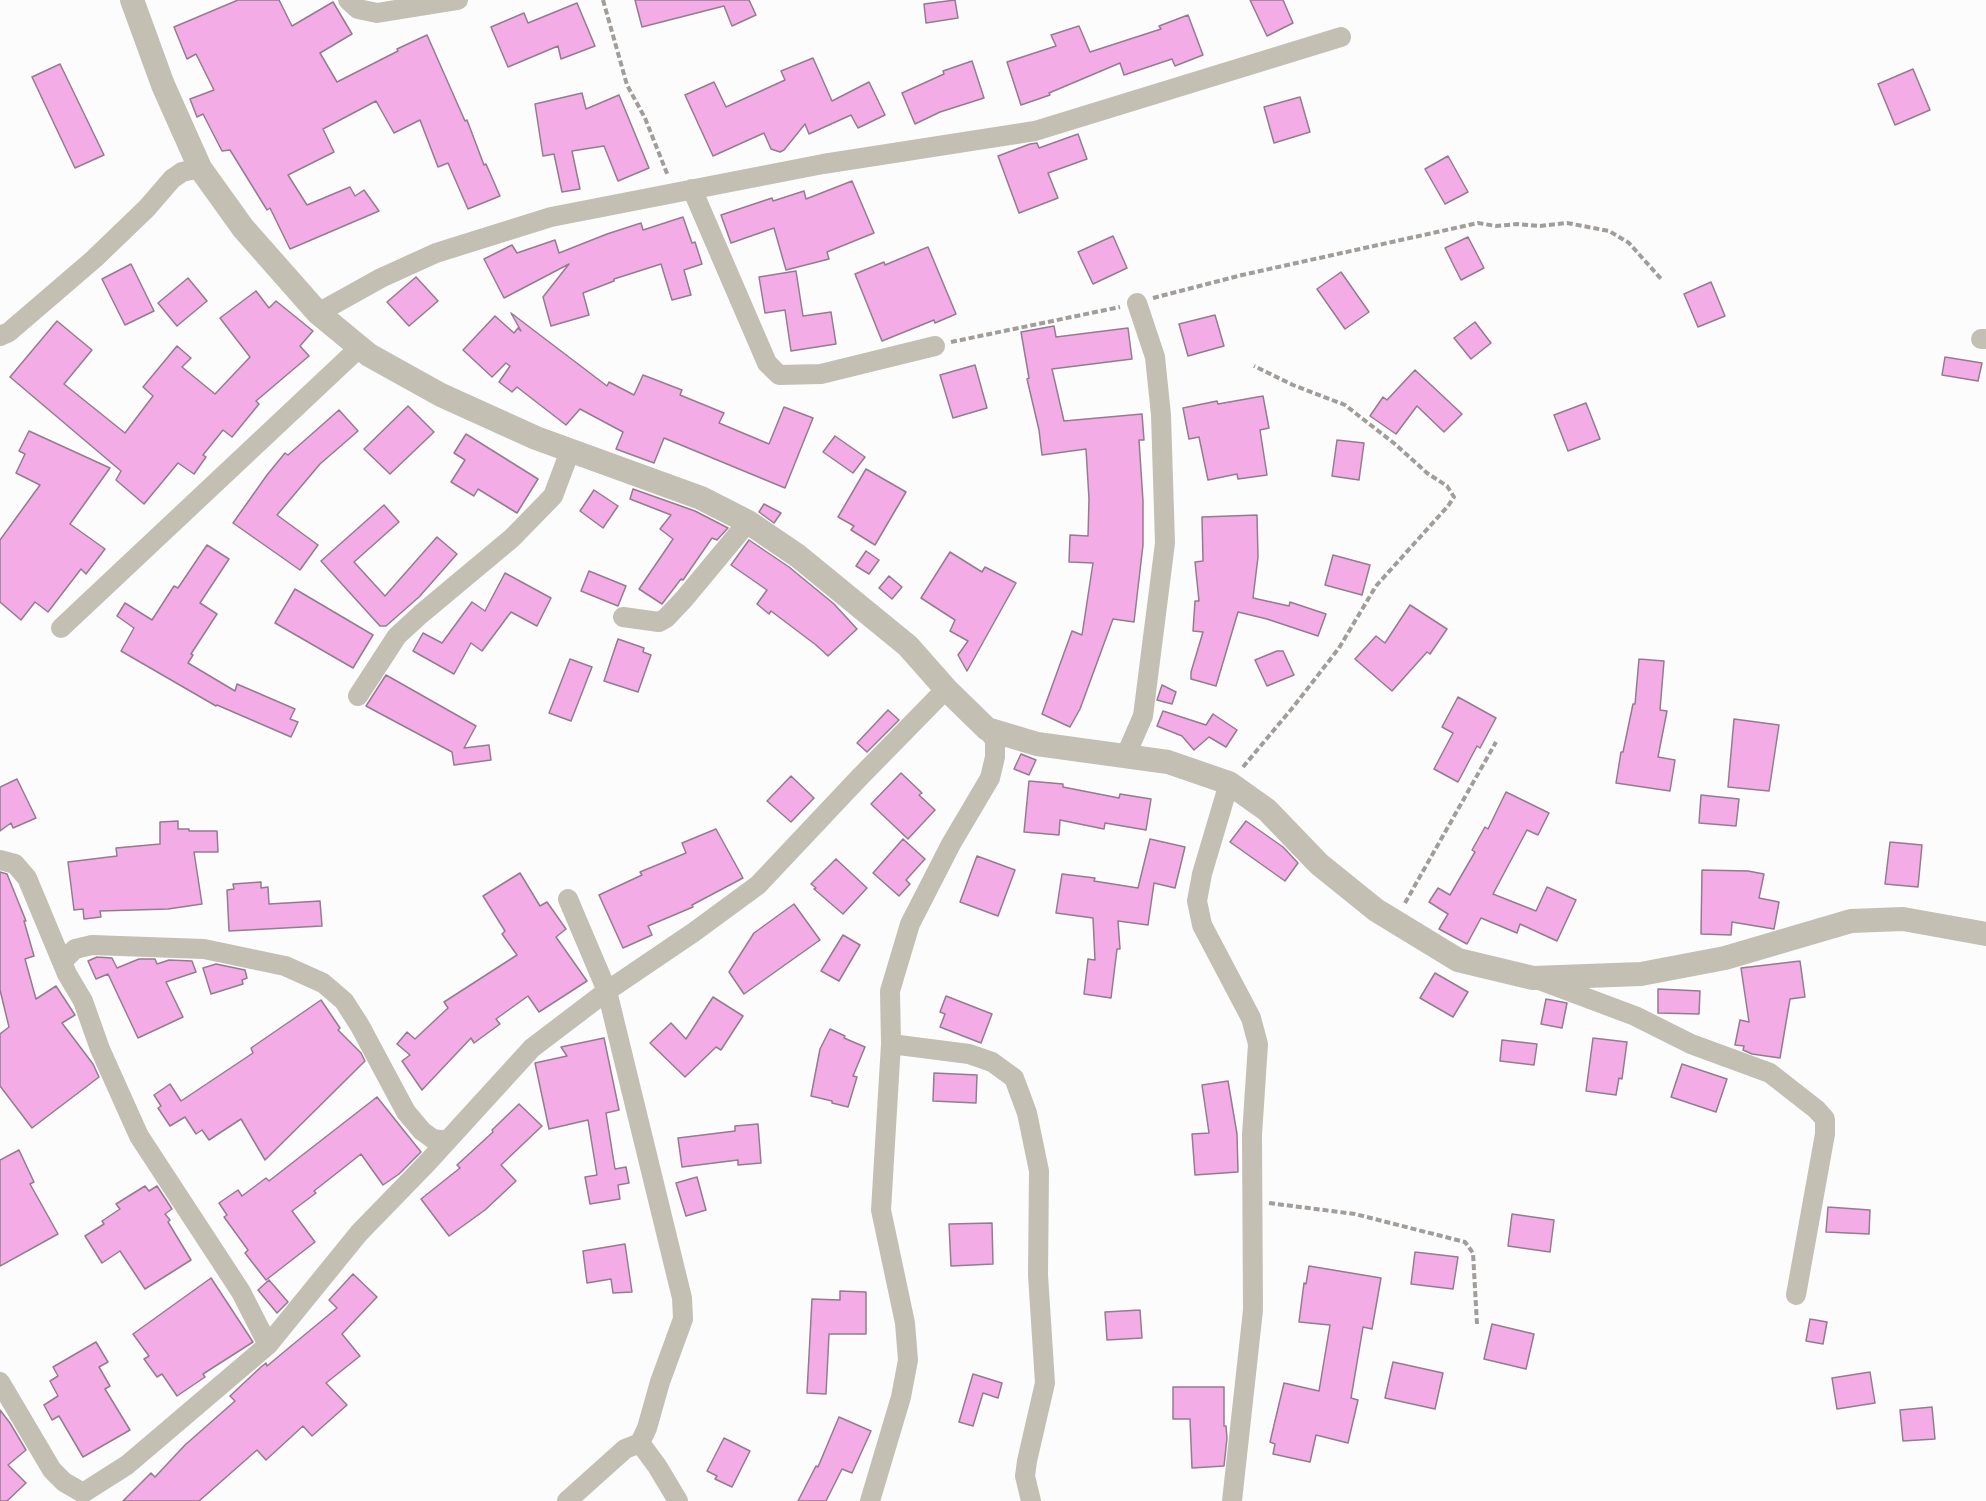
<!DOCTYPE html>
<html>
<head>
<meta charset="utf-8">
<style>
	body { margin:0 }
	canvas { display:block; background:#fcfcfc }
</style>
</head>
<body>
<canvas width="1986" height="1501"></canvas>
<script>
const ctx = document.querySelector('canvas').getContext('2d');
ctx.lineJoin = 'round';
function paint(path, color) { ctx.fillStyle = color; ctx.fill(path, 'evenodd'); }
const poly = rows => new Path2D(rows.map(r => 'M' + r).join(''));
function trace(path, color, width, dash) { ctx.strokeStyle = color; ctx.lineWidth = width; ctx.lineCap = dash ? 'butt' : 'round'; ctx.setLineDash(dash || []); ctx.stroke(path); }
const building = poly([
	[238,0,279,0,292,26,333,2,352,34,320,53,337,82,398,51,397,49,427,35,465,121,467,120,484,165,486,164,500,196,468,209,448,163,438,167,420,120,394,133,376,101,323,129,334,152,288,175,307,205,350,187,355,196,364,190,379,211,290,249,270,208,267,210,230,150,222,151,203,114,197,117,190,99,214,90,196,54,187,59,174,27,238,0],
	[635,0,749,0,756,15,732,26,724,6,642,27,635,0],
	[955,0,958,18,926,23,924,4,955,0],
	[1250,0,1283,0,1293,23,1267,36,1250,0],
	[577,3,595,46,561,59,558,46,508,67,491,27,524,13,528,23,577,3],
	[1188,15,1203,55,1175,66,1172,59,1124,75,1120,63,1049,93,1050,95,1021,105,1007,62,1056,46,1051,35,1079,26,1090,52,1161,29,1159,26,1188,15],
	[813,58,832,101,869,82,885,115,858,128,851,115,809,134,805,124,784,150,780,152,771,149,764,133,713,156,685,95,714,82,726,107,785,80,781,71,813,58],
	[972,61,984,98,940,112,915,124,902,93,944,74,943,71,972,61],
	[60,64,104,155,75,168,32,77,60,64],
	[1913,69,1930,110,1895,125,1878,84,1913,69],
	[582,93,586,109,619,95,649,168,618,181,604,146,572,151,580,189,562,192,554,154,543,156,535,104,582,93],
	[1300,97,1310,132,1274,143,1264,107,1300,97],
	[1078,134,1087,159,1048,173,1058,198,1019,213,998,156,1030,144,1037,143,1039,148,1078,134],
	[1448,156,1468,192,1445,204,1425,169,1448,156],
	[852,181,874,233,827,252,829,259,786,270,774,228,731,243,721,215,772,198,773,201,804,191,806,199,852,181],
	[683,217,692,243,695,242,702,264,684,270,691,295,672,300,661,264,614,279,614,281,583,293,589,315,551,326,543,297,569,264,504,298,484,259,512,245,517,253,555,240,559,253,607,234,641,223,643,230,683,217],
	[1113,236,1127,268,1093,284,1078,252,1113,236],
	[1468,237,1484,268,1461,280,1445,248,1468,237],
	[928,247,956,314,935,323,934,320,882,341,855,274,884,262,885,265,928,247],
	[131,264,154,311,125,325,102,279,131,264],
	[796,271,803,316,831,312,836,344,791,351,785,310,765,313,759,277,796,271],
	[1341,272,1369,312,1345,329,1317,289,1341,272],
	[416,277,438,301,409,326,387,302,416,277],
	[188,278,207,301,177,326,158,303,188,278],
	[1711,282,1725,316,1698,327,1684,294,1711,282],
	[256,291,269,308,276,301,313,331,300,346,309,356,256,401,259,404,232,437,223,430,203,455,206,457,194,474,178,463,144,504,116,480,121,471,10,377,57,321,92,350,64,384,125,433,153,396,143,387,177,346,191,358,182,367,215,394,250,357,220,318,256,291],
	[511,313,607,386,609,382,634,395,643,375,682,390,680,395,724,413,719,423,769,444,784,407,813,418,785,488,664,438,654,463,616,449,623,432,580,409,566,425,517,387,512,392,499,382,510,366,506,363,492,377,463,350,495,316,514,333,518,328,521,331,511,313],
	[1215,315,1224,346,1188,356,1179,324,1215,315],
	[1475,322,1491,343,1471,359,1454,338,1475,322],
	[1054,326,1056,337,1128,328,1132,359,1052,369,1064,421,1142,414,1144,440,1139,440,1143,501,1143,545,1134,622,1113,619,1080,709,1070,727,1042,714,1072,631,1082,635,1093,563,1069,562,1070,535,1088,536,1089,499,1086,449,1042,455,1039,430,1027,379,1029,378,1021,332,1054,326],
	[1945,357,1982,363,1978,381,1942,375,1945,357],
	[975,365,987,408,953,418,940,375,975,365],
	[1415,370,1462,414,1444,432,1417,406,1396,434,1370,416,1383,397,1387,400,1415,370],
	[1263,396,1269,428,1260,430,1267,475,1238,479,1237,474,1208,480,1199,437,1189,439,1183,408,1217,401,1218,404,1263,396],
	[1586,403,1600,439,1568,451,1554,415,1586,403],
	[408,406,434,432,390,474,364,449,408,406],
	[339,410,358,431,320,464,277,515,318,545,300,570,233,523,267,475,285,453,288,455,339,410],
	[29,431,110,468,70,524,105,549,86,574,81,569,48,612,35,602,21,620,0,602,0,540,40,485,16,473,25,454,19,451,29,431],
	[466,434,538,479,517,513,478,489,474,496,451,482,465,460,454,453,466,434],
	[835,436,865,457,853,473,823,452,835,436],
	[1337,440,1364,443,1359,480,1332,476,1337,440],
	[866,469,906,492,875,545,851,530,854,526,838,517,866,469],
	[633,489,695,511,728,528,717,540,712,538,683,580,681,579,662,604,639,589,673,539,660,529,671,515,630,499,633,489],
	[594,490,618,506,603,528,580,511,594,490],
	[764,504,781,513,774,523,759,512,764,504],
	[384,505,399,522,354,562,385,596,437,537,457,554,419,597,386,626,380,626,321,561,384,505],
	[1257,515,1258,557,1253,598,1289,606,1290,602,1326,614,1318,636,1267,619,1238,612,1216,686,1191,679,1191,672,1203,632,1193,631,1195,601,1199,601,1195,562,1203,561,1202,517,1257,515],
	[749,540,789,567,834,604,857,629,828,656,816,645,771,611,769,614,757,604,767,590,731,565,749,540],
	[207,545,229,559,200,603,217,614,191,654,193,655,188,663,235,691,237,684,295,709,290,719,298,722,291,737,217,705,216,706,121,651,134,628,117,616,125,603,152,620,174,586,178,588,207,545],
	[866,551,879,560,869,574,856,566,866,551],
	[950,552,982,572,985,567,1016,583,967,671,958,655,968,641,950,631,955,620,921,598,950,552],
	[1333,555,1370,565,1362,595,1325,585,1333,555],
	[589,571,626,586,618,606,581,591,589,571],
	[505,573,551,598,537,626,511,612,482,651,471,643,454,674,413,651,423,633,442,643,472,602,485,611,505,573],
	[889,576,902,587,892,599,879,588,889,576],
	[295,589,373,635,353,668,275,623,295,589],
	[1410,605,1447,629,1430,654,1427,652,1392,691,1355,659,1376,636,1385,643,1410,605],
	[618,639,644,648,643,652,651,655,638,692,604,681,618,639],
	[1277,651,1283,651,1294,675,1267,686,1255,660,1277,651],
	[570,659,592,667,571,721,549,713,570,659],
	[1639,659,1664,661,1660,710,1667,711,1658,757,1675,760,1670,791,1616,783,1621,752,1623,752,1633,704,1635,704,1639,659],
	[386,675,476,726,464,748,489,745,491,760,454,765,452,752,366,706,386,675],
	[1162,685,1176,692,1172,704,1157,700,1162,685],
	[1458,697,1496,718,1480,748,1477,746,1458,782,1434,769,1453,733,1442,727,1458,697],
	[888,710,899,720,867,752,857,743,888,710],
	[1163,711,1206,725,1213,714,1237,730,1226,747,1209,737,1194,750,1182,736,1157,726,1163,711],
	[1734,719,1779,725,1769,791,1728,787,1734,719],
	[1021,754,1036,760,1029,775,1014,769,1021,754],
	[901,773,922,793,919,795,935,810,908,839,871,804,901,773],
	[791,776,814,798,791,822,767,801,791,776],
	[17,779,36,818,13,828,11,823,0,831,0,787,17,779],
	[1029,781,1063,784,1063,787,1119,798,1120,794,1151,799,1146,830,1105,823,1104,829,1060,820,1059,835,1024,832,1029,781],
	[1506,792,1549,813,1538,835,1527,830,1493,894,1536,911,1547,887,1576,900,1557,941,1520,924,1517,933,1481,918,1467,944,1439,929,1448,914,1429,902,1438,888,1450,895,1475,852,1472,850,1485,827,1488,829,1506,792],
	[1701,795,1739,799,1736,826,1699,823,1701,795],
	[178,821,178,829,189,829,189,831,217,831,218,852,194,852,202,904,168,909,100,911,101,917,84,919,83,909,74,910,68,862,117,856,116,848,160,844,160,822,178,821],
	[1246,821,1283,847,1298,863,1285,881,1230,842,1246,821],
	[716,829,743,878,692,905,693,907,648,926,652,935,623,948,599,895,642,875,640,872,686,853,682,843,716,829],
	[903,839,925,859,906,880,910,884,899,896,873,873,903,839],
	[1150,839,1185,847,1175,888,1154,883,1148,925,1118,921,1120,949,1117,949,1111,998,1084,994,1088,959,1095,960,1093,918,1056,913,1062,874,1095,878,1094,881,1138,888,1150,839],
	[1890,842,1922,845,1918,887,1885,884,1890,842],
	[977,856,1015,870,998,916,960,902,977,856],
	[836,859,867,888,843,914,814,889,816,888,811,884,836,859],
	[1702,870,1748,871,1764,874,1759,898,1779,902,1774,929,1732,922,1731,935,1701,934,1702,870],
	[0,872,7,874,26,921,24,921,34,956,25,959,36,999,56,986,75,1015,62,1023,93,1064,99,1077,32,1128,0,1086,0,1034,9,1027,0,990,0,872],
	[520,873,540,906,547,902,566,929,556,937,587,981,539,1012,528,996,496,1019,500,1024,474,1043,471,1038,422,1090,402,1061,410,1055,397,1044,407,1032,415,1039,448,1008,444,1002,517,955,502,934,505,931,483,896,520,873],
	[261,882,261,888,268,887,269,904,320,901,322,926,229,931,227,890,234,889,233,884,261,882],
	[794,904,820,940,744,994,729,972,754,933,794,904],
	[843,935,860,945,839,981,821,971,843,935],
	[97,957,112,958,117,968,139,959,155,959,157,964,169,960,192,961,196,972,166,982,183,1017,138,1038,108,974,96,979,88,961,97,957],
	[1800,961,1805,997,1790,999,1780,1058,1752,1054,1743,1050,1744,1046,1735,1045,1740,1020,1749,1022,1741,968,1800,961],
	[216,964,245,970,247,978,242,980,243,984,211,994,203,968,216,964],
	[1435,973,1468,992,1453,1017,1420,998,1435,973],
	[1658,989,1700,991,1699,1014,1658,1013,1658,989],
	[946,996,992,1014,981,1043,940,1027,945,1014,940,1012,946,996],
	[713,997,743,1016,721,1050,716,1047,685,1077,650,1043,671,1023,686,1039,713,997],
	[1546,999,1567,1003,1562,1028,1541,1024,1546,999],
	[321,1000,340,1028,338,1030,361,1053,365,1061,265,1160,241,1119,209,1140,202,1130,196,1134,185,1117,170,1126,158,1108,161,1106,154,1095,170,1084,181,1101,253,1053,251,1048,321,1000],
	[830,1029,845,1036,844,1038,865,1047,853,1076,857,1077,848,1107,832,1103,832,1101,811,1096,820,1049,830,1029],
	[604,1038,619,1110,606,1113,615,1169,626,1167,629,1183,618,1185,620,1199,590,1204,585,1177,597,1175,588,1120,549,1129,535,1063,567,1056,561,1047,604,1038],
	[1593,1038,1627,1042,1622,1079,1619,1078,1616,1095,1586,1091,1593,1038],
	[1502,1040,1537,1044,1534,1065,1500,1061,1502,1040],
	[1682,1064,1727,1079,1716,1112,1671,1097,1682,1064],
	[934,1073,977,1075,976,1103,933,1101,934,1073],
	[1228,1081,1237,1134,1238,1172,1195,1175,1192,1134,1209,1133,1202,1085,1228,1081],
	[377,1097,421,1152,399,1174,383,1185,361,1154,314,1191,316,1193,292,1211,315,1242,266,1280,245,1253,248,1250,224,1217,227,1215,219,1203,238,1190,242,1196,266,1178,269,1181,377,1097],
	[519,1104,542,1126,501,1165,516,1181,485,1210,449,1236,421,1199,460,1168,457,1165,493,1132,492,1130,519,1104],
	[758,1124,761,1163,738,1165,738,1160,682,1167,678,1138,735,1131,735,1126,758,1124],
	[19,1150,34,1182,30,1184,58,1234,0,1266,0,1160,19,1150],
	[697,1177,706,1210,686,1216,676,1183,697,1177],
	[145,1186,149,1191,157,1186,172,1209,165,1214,170,1220,168,1222,191,1260,145,1289,120,1251,102,1263,85,1236,104,1224,102,1221,120,1209,116,1204,145,1186],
	[1828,1207,1870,1210,1869,1234,1826,1232,1828,1207],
	[1512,1214,1554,1220,1550,1252,1508,1246,1512,1214],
	[992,1223,993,1264,951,1266,949,1224,992,1223],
	[625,1244,632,1292,613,1293,611,1279,587,1283,583,1251,625,1244],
	[1415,1252,1458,1257,1453,1289,1411,1284,1415,1252],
	[1309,1266,1381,1278,1372,1329,1363,1327,1351,1398,1358,1400,1348,1443,1316,1435,1310,1462,1273,1454,1275,1444,1270,1442,1284,1383,1319,1391,1330,1325,1299,1322,1304,1283,1306,1284,1309,1266],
	[353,1274,377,1297,342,1334,360,1356,326,1383,347,1405,312,1436,303,1426,266,1460,257,1450,199,1501,123,1501,151,1473,155,1477,185,1445,235,1401,230,1396,261,1367,266,1363,267,1366,337,1308,329,1300,353,1274],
	[211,1278,253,1342,203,1374,205,1377,177,1396,162,1374,157,1377,144,1359,149,1356,133,1334,211,1278],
	[269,1280,288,1302,277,1313,258,1290,269,1280],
	[840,1291,866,1292,866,1334,829,1334,826,1394,807,1393,812,1299,840,1300,840,1291],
	[1140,1310,1142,1338,1107,1340,1105,1312,1140,1310],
	[1810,1319,1827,1322,1823,1344,1806,1341,1810,1319],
	[1492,1324,1534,1334,1526,1369,1484,1359,1492,1324],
	[96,1342,108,1362,99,1367,110,1386,105,1389,130,1430,83,1457,59,1416,52,1420,44,1405,58,1396,50,1381,58,1376,53,1367,96,1342],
	[1393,1362,1443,1373,1435,1409,1385,1398,1393,1362],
	[1870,1372,1875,1403,1837,1409,1832,1378,1870,1372],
	[973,1374,1002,1383,998,1398,983,1393,973,1426,959,1422,973,1374],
	[1173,1387,1224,1387,1224,1426,1226,1426,1227,1438,1224,1466,1192,1468,1190,1419,1173,1419,1173,1387],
	[1932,1407,1935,1439,1903,1441,1900,1410,1932,1407],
	[0,1410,10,1423,26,1450,8,1465,26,1483,7,1501,0,1501,0,1410],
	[839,1417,871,1431,852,1473,842,1469,826,1501,798,1501,816,1466,818,1467,839,1417],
	[724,1438,750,1451,732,1487,715,1479,717,1476,707,1471,724,1438]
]);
const path = poly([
	[603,0,627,85,645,118,668,176],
	[1153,298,1242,275,1478,223,1496,226,1517,224,1540,226,1567,223,1609,231,1629,243,1662,280],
	[951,342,1120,307],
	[1243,767,1294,706,1339,648,1376,586,1448,506,1454,497,1447,486,1427,473,1395,444,1345,405,1293,385,1254,366],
	[1405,903,1496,742],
	[1269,1203,1355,1214,1465,1242,1473,1253,1477,1324]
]);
const minor = poly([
	[348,0,358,9,377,13,458,0],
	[692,189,767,363,779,375,821,374,935,346],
	[318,313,381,278,436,253,551,217,823,164,1035,131,1341,37],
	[0,336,9,332,94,259,147,208,172,179,182,172,200,168],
	[1981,339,1986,339],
	[623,617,659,622,666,618,684,599,748,522],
	[61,628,359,348],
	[358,696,397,636,421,614,512,538,553,496,570,451],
	[1126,755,1143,716,1165,543,1161,415,1155,357,1137,303],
	[1229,783,1202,874,1197,901,1202,925,1251,1018,1258,1044,1252,1135,1253,1310,1232,1501],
	[0,860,15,864,27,878,62,962],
	[1539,980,1635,1016,1691,1044,1770,1073,1816,1109,1825,1119,1825,1134,1796,1295],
	[891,1044,969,1054,992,1062,1014,1078,1027,1113,1039,1171,1038,1275,1045,1383,1027,1461,1025,1476,1031,1501],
	[268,1345,241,1292,139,1136,100,1049,83,1001,67,974,62,962,75,949,92,945,204,949,285,966,323,983,344,1001,360,1026,406,1112,422,1131,433,1139,447,1141],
	[0,1382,52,1470,64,1482,83,1493,127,1465,268,1345,359,1233,427,1163,532,1048,607,991,694,932,758,885,857,780,946,689],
	[640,1443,657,1466,678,1501],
	[567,1501,625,1449,640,1443,647,1428,660,1382,683,1319,682,1298,607,991,568,899],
	[870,1501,901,1397,908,1360,905,1323,881,1210,891,1044,890,991,910,924,951,844,990,778,995,757,995,740,987,729]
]);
const tertiary = poly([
	[132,0,163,85,200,168,243,228,318,313,369,355,441,395,536,438,701,498,748,522,798,556,908,646,946,689,987,729,1037,744,1168,762,1229,783,1267,810,1319,864,1376,910,1458,960,1533,978,1641,974,1725,958,1851,921,1903,919,1986,934]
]);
paint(building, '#f4ace6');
trace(building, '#947c8f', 1.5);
trace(path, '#a19d9a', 4, [6, 3]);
trace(minor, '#c3bfb3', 20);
trace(tertiary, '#c3bfb3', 24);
</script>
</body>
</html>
